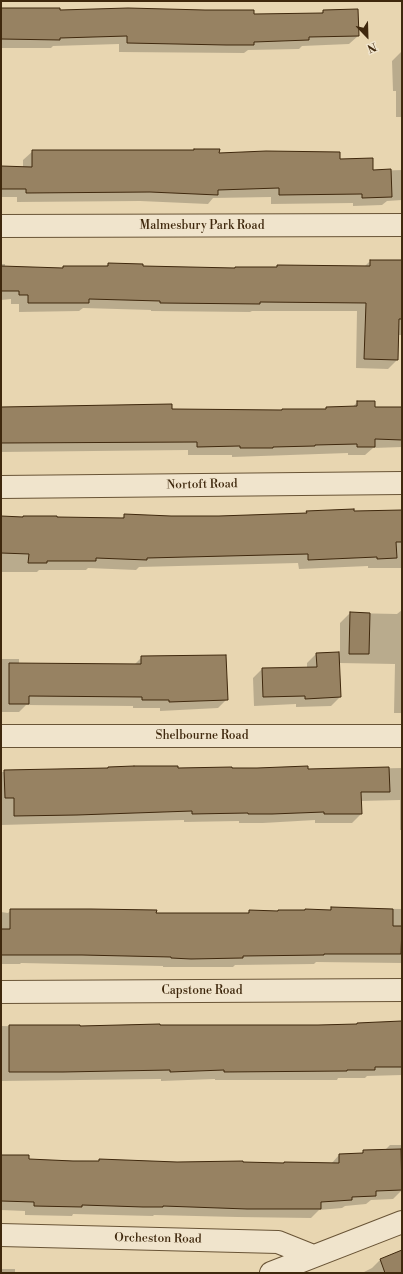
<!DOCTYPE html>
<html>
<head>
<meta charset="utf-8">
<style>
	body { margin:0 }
	#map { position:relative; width:403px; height:1274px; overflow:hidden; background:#e8d6b1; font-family:"Libre Bodoni",serif }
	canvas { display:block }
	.frame { position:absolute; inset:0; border:2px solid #3f280d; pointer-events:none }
	.north { position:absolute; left:347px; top:16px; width:40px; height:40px; -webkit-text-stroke:3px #f0e4cc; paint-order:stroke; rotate:157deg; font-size:11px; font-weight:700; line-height:16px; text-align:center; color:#3f280d }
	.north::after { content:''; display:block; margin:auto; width:14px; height:18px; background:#3f280d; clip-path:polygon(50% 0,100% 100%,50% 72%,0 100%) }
</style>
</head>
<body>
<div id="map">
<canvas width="403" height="1274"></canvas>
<div class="frame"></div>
<div class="north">N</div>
</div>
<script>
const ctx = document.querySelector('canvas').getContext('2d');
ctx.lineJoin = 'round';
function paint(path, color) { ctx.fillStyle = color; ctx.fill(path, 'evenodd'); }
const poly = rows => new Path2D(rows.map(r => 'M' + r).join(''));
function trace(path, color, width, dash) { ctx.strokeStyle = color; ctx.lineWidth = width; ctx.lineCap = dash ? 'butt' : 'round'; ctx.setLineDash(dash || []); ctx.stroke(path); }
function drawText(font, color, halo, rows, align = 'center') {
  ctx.font = font + ' "Libre Bodoni",serif'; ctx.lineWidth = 3.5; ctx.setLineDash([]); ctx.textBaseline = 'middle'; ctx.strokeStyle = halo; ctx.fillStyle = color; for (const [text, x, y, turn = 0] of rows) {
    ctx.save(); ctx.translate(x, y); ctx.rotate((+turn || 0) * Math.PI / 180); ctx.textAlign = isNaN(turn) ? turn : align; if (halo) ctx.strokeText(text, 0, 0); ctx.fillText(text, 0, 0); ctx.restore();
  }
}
const shadow = poly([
	[1,9,59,11,253,15,320,14,323,11,358,36,349,44,302,46,299,49,248,50,244,53,119,52,119,44,53,46,51,48,1,48],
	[401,52,402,117,396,117,396,91,393,91,392,61],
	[194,150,218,154,339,160,372,171,402,170,402,200,387,201,382,205,353,206,353,203,271,204,271,197,213,198,208,204,140,201,17,202,17,197,1,197,1,167,23,168,23,160,33,151,193,151],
	[370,261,402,261,402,335,397,335,397,360,388,369,356,368,357,311,252,311,250,312,151,311,151,310,83,308,79,311,19,312,19,304,11,304,11,299,1,300,1,264,5,264,5,267,62,268,64,267,105,267,108,264,142,266,234,269,364,267],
	[357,402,374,408,402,408,402,447,373,448,365,455,348,455,348,453,232,457,232,455,188,455,188,450,1,452,1,408,281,411,352,408],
	[307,512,353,512,402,525,402,568,368,568,368,566,299,569,298,563,139,567,136,570,88,568,86,570,39,570,37,572,1,572,1,517,121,519,124,516,171,517,304,514],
	[402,610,402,713,394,713,395,664,339,663,340,697,331,706,296,707,296,704,254,706,253,678,262,669,307,668,307,663,316,654,340,653,340,623,350,613,397,614],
	[142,657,227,699,218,708,160,711,160,708,133,708,133,706,26,705,19,712,1,712,1,659,19,659,19,664,134,665],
	[402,768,402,830,400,830,400,800,360,801,361,814,352,823,315,823,315,820,263,823,239,823,239,821,184,822,184,820,1,825,1,772,177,769,307,770],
	[331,908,402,909,402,963,316,962,314,964,235,965,233,967,163,967,163,966,21,963,20,964,1,964,1,912,8,913,11,910,155,914,247,914,249,911,329,911],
	[402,1022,402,1075,367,1076,365,1078,338,1078,337,1080,215,1080,215,1079,161,1081,161,1079,1,1081,1,1026,52,1027,318,1026],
	[390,1145,402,1145,402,1190,393,1199,371,1200,366,1204,345,1206,342,1208,319,1210,311,1218,237,1217,154,1215,153,1216,73,1214,72,1216,25,1215,25,1211,1,1210,1,1156,28,1160,331,1164,339,1155,361,1154,364,1151,385,1150],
	[402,1251,402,1273,362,1273,372,1268,380,1260],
	[1,1269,15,1269,15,1273,1,1273]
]);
const building = poly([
	[1,8,60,8,60,10,128,8,205,10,254,10,254,14,323,13,323,10,358,9,359,36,309,37,309,40,254,42,254,45,226,45,127,43,127,36,60,38,60,40,1,39,1,8],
	[194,149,220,149,219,153,266,151,340,152,340,159,373,158,373,170,391,169,392,197,362,198,362,194,279,195,279,188,218,190,218,195,150,192,26,193,26,189,1,189,1,166,32,167,32,150,194,150,194,149],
	[370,260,402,260,402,319,399,319,398,360,364,359,366,303,260,302,260,304,160,303,160,301,89,299,89,303,28,303,28,295,19,295,19,291,1,291,1,266,63,268,63,266,108,266,108,263,143,264,143,266,235,268,235,267,277,267,277,265,370,266,370,260],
	[357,401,375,401,375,407,402,407,402,440,375,439,375,447,357,447,357,444,315,445,315,446,273,447,273,448,240,448,240,446,197,447,197,442,1,443,1,407,172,404,172,409,282,410,282,409,326,409,326,407,357,406,357,401],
	[354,509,354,511,402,510,402,542,396,542,397,558,377,559,377,557,308,560,308,554,147,558,147,560,96,558,96,561,47,561,47,563,28,563,29,554,1,553,1,516,23,517,23,516,57,516,57,517,124,518,124,514,171,516,219,516,307,513,306,511,354,509],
	[350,612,370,613,369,654,349,654,350,612],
	[339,652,341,697,305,699,305,696,263,697,262,668,317,667,316,653,339,652],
	[226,655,228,700,169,702,169,700,142,700,142,697,29,696,29,704,9,704,9,663,141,664,141,656,226,655],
	[134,766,178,766,178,768,232,767,232,768,257,768,308,766,308,769,389,767,390,792,361,792,362,814,324,814,324,812,272,814,248,814,248,813,192,814,192,811,77,815,14,816,14,798,5,798,4,770,108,768,108,767,134,766],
	[331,907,393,909,393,926,402,926,401,954,324,954,324,955,243,956,243,958,191,959,171,958,171,957,82,955,1,955,1,929,10,929,10,909,91,909,157,910,156,913,249,913,249,910,278,911,278,910,305,910,305,909,331,910,331,907],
	[402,1021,402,1067,375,1067,375,1070,347,1070,347,1071,224,1072,224,1070,170,1072,170,1070,63,1072,9,1072,9,1025,80,1025,80,1026,160,1024,160,1025,318,1025,357,1024,357,1023,402,1021],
	[401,1149,402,1190,376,1191,376,1196,352,1197,352,1200,321,1202,321,1209,247,1209,163,1206,163,1207,143,1207,82,1205,82,1207,34,1206,34,1202,1,1201,1,1155,29,1155,29,1159,73,1161,99,1161,99,1159,177,1162,243,1161,243,1162,284,1163,284,1162,339,1163,339,1154,363,1153,363,1150,401,1149],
	[402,1250,402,1273,385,1273,380,1259,402,1250]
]);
const minor = poly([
	[1,226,402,225],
	[1,487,402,483],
	[1,736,402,736],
	[1,992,402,990],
	[1,1235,278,1242,313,1256],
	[271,1273,402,1222]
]);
const streetNames = [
	["Malmesbury Park Road",202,226],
	["Nortoft Road",202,485,-1],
	["Shelbourne Road",202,736],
	["Capstone Road",202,991],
	["Orcheston Road",158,1239,1]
];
paint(shadow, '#0003');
paint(building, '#978262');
trace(building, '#3f280d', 1);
trace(minor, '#695436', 24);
trace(minor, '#f0e4cc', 22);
drawText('12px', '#3f280d', '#f0e4cc', streetNames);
</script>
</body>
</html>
